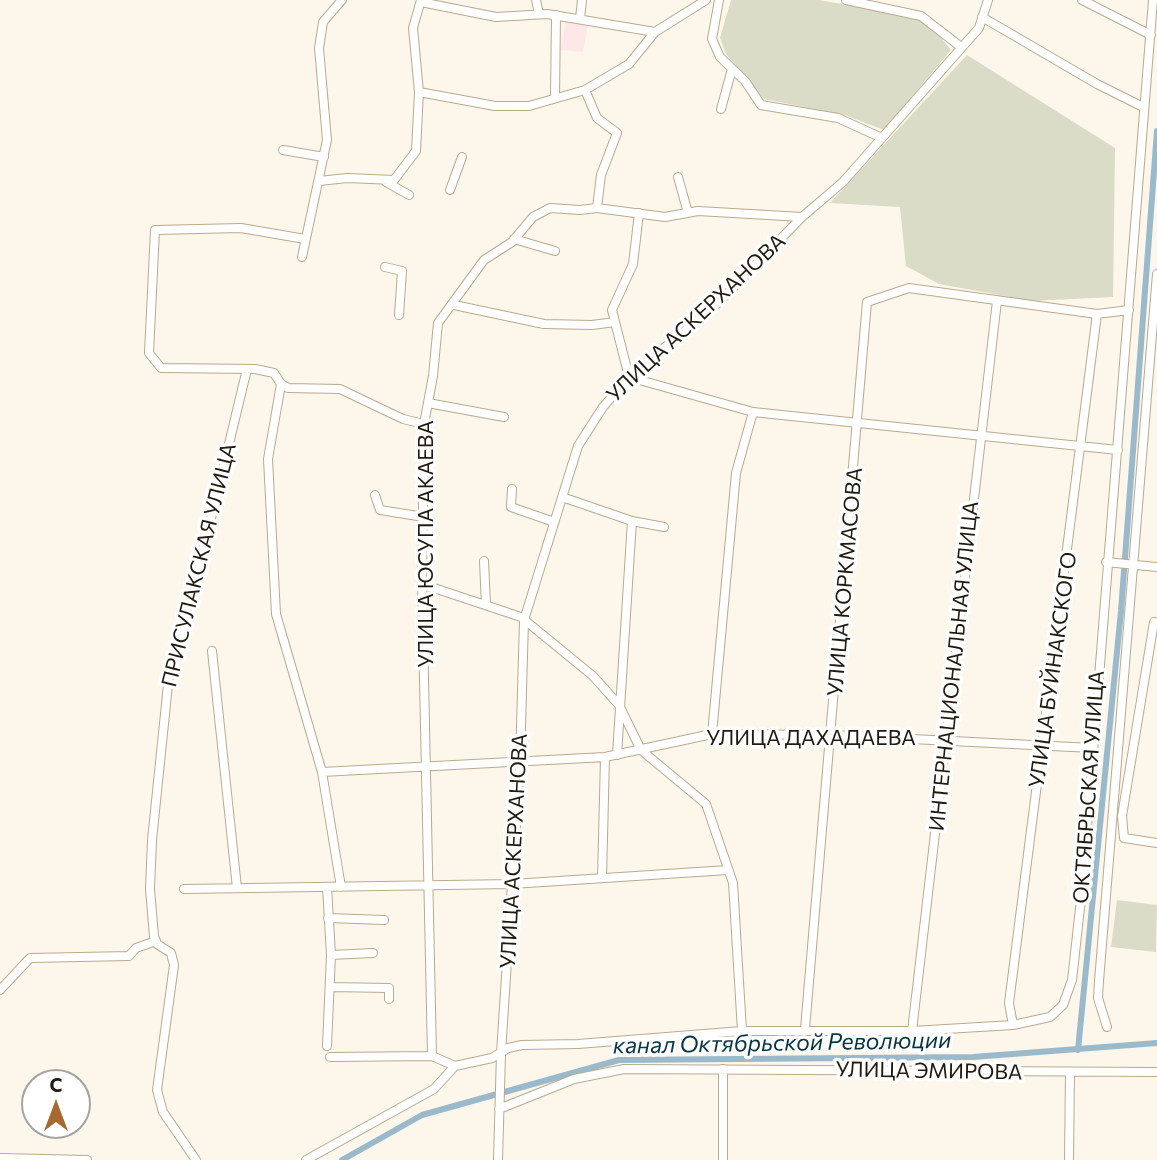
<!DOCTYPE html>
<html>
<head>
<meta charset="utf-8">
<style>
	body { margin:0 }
	#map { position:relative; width:1157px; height:1160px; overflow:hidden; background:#fdf6ea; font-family:Commissioner,sans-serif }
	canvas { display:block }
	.north { position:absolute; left:21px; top:1069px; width:70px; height:70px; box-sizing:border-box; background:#fff; border:2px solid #a6a39f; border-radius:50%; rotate:0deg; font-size:19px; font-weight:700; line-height:28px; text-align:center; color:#201a0f }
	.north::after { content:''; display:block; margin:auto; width:24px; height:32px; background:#a7692f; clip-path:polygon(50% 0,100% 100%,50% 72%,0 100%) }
</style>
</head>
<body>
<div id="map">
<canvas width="1157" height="1160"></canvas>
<div class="north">С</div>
</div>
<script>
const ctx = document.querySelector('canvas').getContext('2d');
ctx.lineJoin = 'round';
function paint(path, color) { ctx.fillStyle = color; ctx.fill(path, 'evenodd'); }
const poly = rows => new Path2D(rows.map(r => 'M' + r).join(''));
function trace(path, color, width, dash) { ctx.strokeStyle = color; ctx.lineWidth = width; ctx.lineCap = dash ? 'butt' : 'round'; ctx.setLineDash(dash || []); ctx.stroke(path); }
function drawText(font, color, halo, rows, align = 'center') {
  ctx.font = font + ' Commissioner,sans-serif'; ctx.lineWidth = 7; ctx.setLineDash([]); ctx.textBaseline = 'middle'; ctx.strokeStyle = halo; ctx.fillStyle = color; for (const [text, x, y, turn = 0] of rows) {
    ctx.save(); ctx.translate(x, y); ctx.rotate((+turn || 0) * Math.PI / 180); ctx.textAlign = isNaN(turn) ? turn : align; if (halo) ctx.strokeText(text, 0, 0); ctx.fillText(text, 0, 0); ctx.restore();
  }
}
const medical = poly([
	[566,20,588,25,583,52,560,50]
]);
const green = poly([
	[731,0,819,0,926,19,951,50,884,130,845,115,764,99,726,54,720,38],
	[967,55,1115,148,1113,297,1032,301,939,284,906,266,900,207,830,203],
	[1117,900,1157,905,1156,952,1111,947]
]);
const canal = poly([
	[1078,1050,1121,611,1157,131],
	[342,1160,422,1115,619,1060,973,1057,1157,1043]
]);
const minor = poly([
	[536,0,539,14],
	[719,0,712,39,720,57,745,81,761,105,838,118,882,138],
	[846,0,921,16,961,47],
	[1082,0,1151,35],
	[421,2,496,17,547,14,655,32,706,0],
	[982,17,1097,84,1143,107],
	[580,19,582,0],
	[585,90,597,118,617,133,601,175,597,208],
	[419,92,495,106,529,106,585,90,629,64,655,32],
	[555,97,556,15],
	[721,109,732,69],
	[283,150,324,157],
	[678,177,688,213],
	[319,181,347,178,394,180,416,151,419,92,413,28,421,0],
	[386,182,409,195],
	[450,190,462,157],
	[639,213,633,264,612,310,629,377,753,412,1118,450],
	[305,239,241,228,155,230,149,353,161,368,255,369,274,373,281,384,288,388,340,389,403,419,424,424],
	[514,239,555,251],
	[302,257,327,140,319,48,323,22,342,0],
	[385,267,402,271,399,315],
	[454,305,544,324,592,325,615,322],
	[281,384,268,459,276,614,322,772,341,887],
	[428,403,504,417],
	[512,489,511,507,554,522],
	[375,495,380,510,424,517],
	[562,497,632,521,617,755],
	[632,521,664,527],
	[484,561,486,605],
	[1106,562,1157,567],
	[422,584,521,617,593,676,619,705,641,750,706,804,733,883,742,1031],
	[1154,622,1122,816,1124,838,1157,843],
	[212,651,237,888],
	[712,734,736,473,753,412],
	[322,772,605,757,712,734,832,735,1092,748],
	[602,878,605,757],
	[327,887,331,955,327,1046],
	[184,889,512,884,728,870],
	[328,918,384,920],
	[331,955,373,953],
	[331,987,389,988,389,999],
	[0,990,30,958,129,956,136,948,156,941],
	[1013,1025,1009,1003,1097,314],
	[1107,1027,1098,998,1099,981,1157,274],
	[805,1029,867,302,909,288,1097,314,1129,310],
	[912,1031,997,301],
	[432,1056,422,584,424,424,433,376,438,323,484,260,512,242,533,217,550,208,580,210,597,208,665,217,698,211,802,217],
	[330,1057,432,1056,455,1066,492,1058,508,1048,522,1045,578,1044,742,1031,912,1031,1013,1025,1050,1017,1063,1005,1072,980,1082,890,1153,0],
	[723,1069,723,1160],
	[499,1109,574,1079,624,1069,1157,1072],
	[0,1158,87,1160],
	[196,1160,163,1112,157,1090,174,965,171,953,157,944,154,936,150,889,152,840,169,675,207,535,247,369],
	[306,1160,434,1089,455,1066],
	[498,1160,501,1053,520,762,524,620,578,446,603,407,629,377,718,303,802,217,843,182,979,28,988,0],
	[1069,1160,1070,1073]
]);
const streetNames = [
	["УЛИЦА АСКЕРХАНОВА",696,318,-43],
	["УЛИЦА ЮСУПА АКАЕВА",426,544,-90],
	["ПРИСУЛАКСКАЯ УЛИЦА",199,565,-76],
	["УЛИЦА КОРКМАСОВА",845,582,-85],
	["ИНТЕРНАЦИОНАЛЬНАЯ УЛИЦА",954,666,-84],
	["УЛИЦА БУЙНАКСКОГО",1053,670,-82],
	["УЛИЦА ДАХАДАЕВА",811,738],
	["ОКТЯБРЬСКАЯ УЛИЦА",1089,787,-86],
	["УЛИЦА АСКЕРХАНОВА",514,851,-87],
	["УЛИЦА ЭМИРОВА",929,1071,1]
];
const waterNames = [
	["канал Октябрьской Революции",782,1043,-1]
];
paint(medical, '#fde7e8');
paint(green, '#dadcc7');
trace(canal, '#9abacb', 6);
trace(minor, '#baaa8e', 10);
trace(minor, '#fff', 8);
drawText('21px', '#201a0f', '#fff', streetNames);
drawText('italic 23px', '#053547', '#fff', waterNames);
</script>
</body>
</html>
